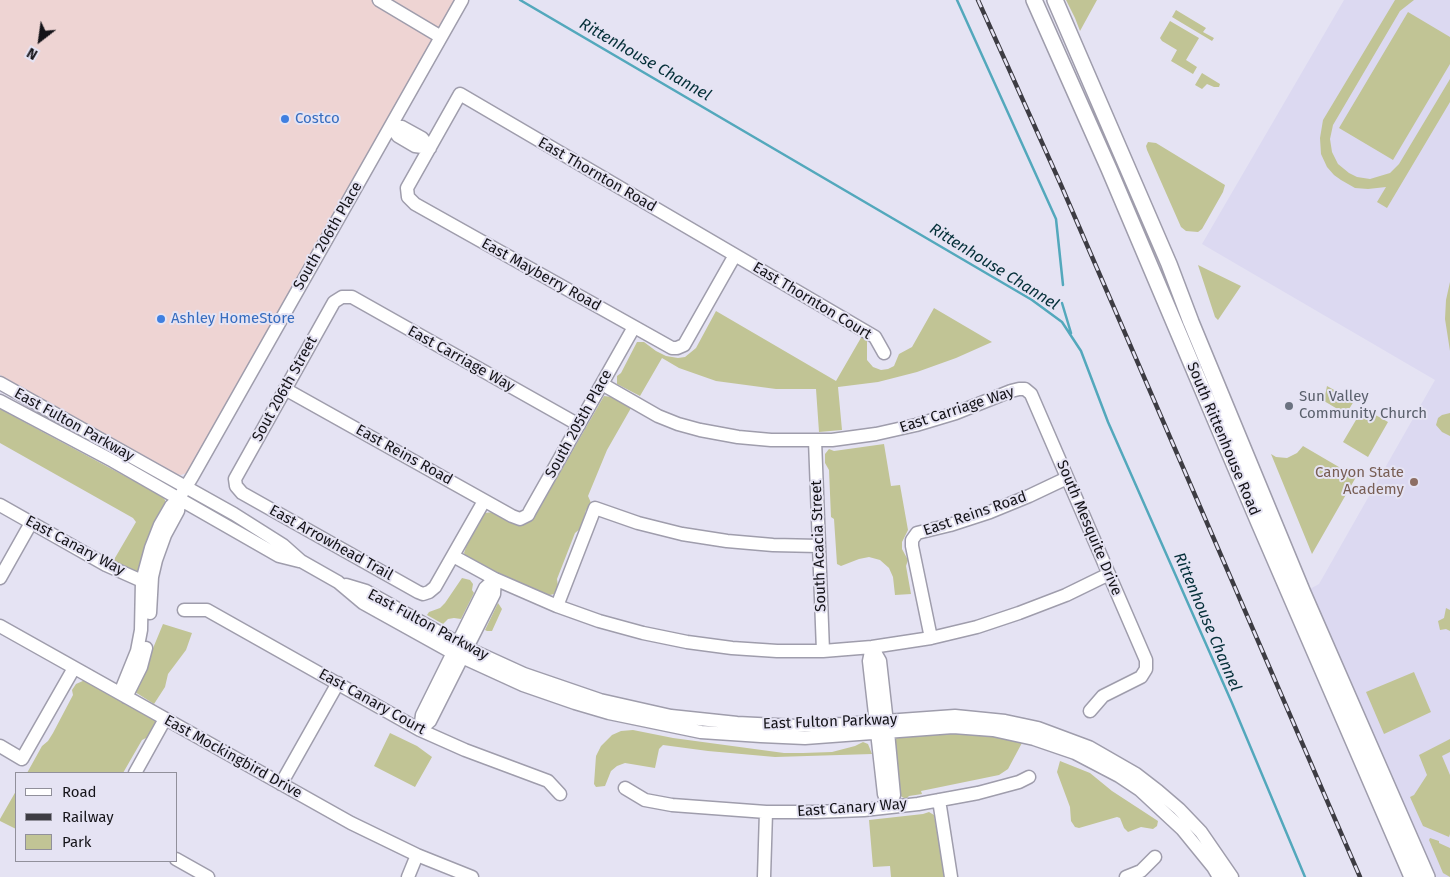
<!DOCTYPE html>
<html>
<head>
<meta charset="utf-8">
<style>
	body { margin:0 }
	#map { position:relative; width:1450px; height:877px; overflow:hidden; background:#e5e3f3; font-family:"Fira Sans",sans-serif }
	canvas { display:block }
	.legend { position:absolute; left:15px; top:772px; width:162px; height:90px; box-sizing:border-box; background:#e5e3f3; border:1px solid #91909b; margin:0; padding:6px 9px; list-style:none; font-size:15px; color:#141318 }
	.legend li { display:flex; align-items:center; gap:10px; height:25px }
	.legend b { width:25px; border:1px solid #91909b }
	.north { position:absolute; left:15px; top:15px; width:50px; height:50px; -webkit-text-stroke:4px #e5e3f3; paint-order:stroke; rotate:210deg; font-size:14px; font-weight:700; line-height:20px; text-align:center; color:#141318 }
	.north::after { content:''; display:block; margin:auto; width:18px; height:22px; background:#141318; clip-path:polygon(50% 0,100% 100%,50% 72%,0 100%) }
</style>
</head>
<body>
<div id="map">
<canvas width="1450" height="877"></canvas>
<ul class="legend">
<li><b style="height:6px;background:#fff"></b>Road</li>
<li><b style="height:6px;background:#3d3c43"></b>Railway</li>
<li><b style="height:14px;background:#c1c495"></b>Park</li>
</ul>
<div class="north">N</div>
</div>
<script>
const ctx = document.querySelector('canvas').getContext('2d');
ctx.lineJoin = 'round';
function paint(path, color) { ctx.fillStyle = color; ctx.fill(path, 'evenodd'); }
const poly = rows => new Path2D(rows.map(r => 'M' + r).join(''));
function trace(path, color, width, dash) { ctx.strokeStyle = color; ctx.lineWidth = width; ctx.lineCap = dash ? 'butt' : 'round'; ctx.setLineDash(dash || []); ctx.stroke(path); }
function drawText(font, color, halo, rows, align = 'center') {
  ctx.font = font + ' "Fira Sans",sans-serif'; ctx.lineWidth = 4; ctx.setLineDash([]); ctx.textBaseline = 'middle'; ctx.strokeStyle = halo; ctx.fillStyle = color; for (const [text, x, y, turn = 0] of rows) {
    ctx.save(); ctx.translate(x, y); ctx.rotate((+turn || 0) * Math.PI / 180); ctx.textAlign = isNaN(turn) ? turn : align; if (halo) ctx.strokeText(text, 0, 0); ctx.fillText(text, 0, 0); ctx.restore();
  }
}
const commercial = poly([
	[0,0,455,0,191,468,187,473,181,475,177,474,0,375]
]);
const built = poly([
	[1344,0,1450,0,1450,877,1433,877,1308,590,1319,584,1435,380,1202,244]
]);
const green = poly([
	[1066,0,1097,0,1080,31,1075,18],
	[1395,0,1414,0,1400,11,1333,125,1330,139,1332,152,1338,164,1349,173,1357,177,1370,179,1390,173,1399,164,1450,79,1450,102,1387,208,1377,202,1386,187,1368,189,1355,188,1341,180,1334,175,1327,167,1321,154,1320,138,1323,120],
	[1176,10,1206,28,1203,32,1214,38,1212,41,1172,17],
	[1408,12,1450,37,1450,64,1393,160,1339,128],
	[1170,21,1199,38,1186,60,1197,67,1193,74,1171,61,1177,50,1162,41,1160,38],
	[1202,73,1220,84,1219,87,1214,87,1207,84,1202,89,1195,85],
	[1148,142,1156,143,1225,185,1223,192,1202,229,1198,232,1186,231,1181,227,1147,150,1146,146],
	[1198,265,1241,286,1218,320,1215,317],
	[1450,282,1450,351,1445,319,1446,300],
	[934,308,992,342,956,358,917,372,878,382,838,387,842,430,819,432,816,389,776,389,716,381,679,368,662,358,640,396,617,384,617,376,621,373,637,342,644,342,656,351,666,356,678,358,685,357,696,348,716,311,836,381,862,336,867,340,867,360,873,367,881,370,888,369,894,366,899,354,912,347],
	[1327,386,1354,401,1346,414,1324,401],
	[604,396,612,397,631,408,607,450,588,496,592,505,586,510,581,528,575,533,557,579,558,586,554,594,546,596,509,580,466,557,464,553,466,547,485,513,493,512,514,524,530,522,535,516],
	[1363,408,1388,422,1368,457,1343,442],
	[0,409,162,496,165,500,165,505,139,575,112,563,136,522,133,518,0,443],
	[1450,413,1450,436,1442,432,1436,425,1438,418,1442,415],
	[884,444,891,486,900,485,908,530,902,542,902,549,908,560,906,566,911,594,895,595,893,577,889,568,880,560,869,557,859,559,841,566,837,564,834,519,831,517,829,470,825,463,825,454,829,449,834,451],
	[1303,446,1356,477,1312,554,1271,454,1276,457,1287,458,1297,453],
	[462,578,470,580,473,584,472,590,474,593,461,619,454,618,448,619,443,624,427,615,429,612,440,608,445,603],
	[498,603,502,609,492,631,487,631,485,630],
	[1446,608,1450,610,1450,631,1446,629,1440,630,1438,621,1444,618],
	[163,624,192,633,186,650,168,674,165,687,154,704,135,692],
	[1414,672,1431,712,1384,734,1366,692],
	[85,680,154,719,156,722,148,737,142,740,123,773,27,773,42,746,48,741,53,733,73,695,72,690,76,684],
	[633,730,673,738,784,753,803,753,832,752,855,746,863,742,868,744,872,754,775,757,708,751,663,745,659,749,655,768,625,763,617,766,611,771,605,786,596,787,594,784,596,756,601,746,612,735,621,731],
	[929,731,991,734,1023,741,1008,769,999,775,921,791,922,794,909,796,906,799,902,797,897,791,893,743,898,736],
	[390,733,417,746,432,757,415,787,374,766],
	[1450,739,1450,752,1442,756,1450,775,1450,834,1449,837,1423,826,1410,797,1414,795,1427,775,1419,755],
	[1060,761,1090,773,1112,791,1158,821,1157,826,1153,829,1141,827,1128,832,1124,828,1120,818,1117,817,1079,828,1075,827,1071,821,1070,807,1057,772],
	[16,791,16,829,0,821,0,819],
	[929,812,934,815,945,877,891,877,890,866,873,867,869,820,923,814],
	[1430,838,1439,841,1439,843,1450,848,1450,877,1443,873,1429,840]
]);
const stream = poly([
	[520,0,1032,300,1062,322,1081,351,1108,422,1232,703,1305,877],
	[957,0,1056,219,1063,285],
	[1062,303,1071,333]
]);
const minor = poly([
	[379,0,441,37],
	[391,126,398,136,415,146,430,148],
	[391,126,402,127,422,138,430,148],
	[735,255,684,345,677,348,672,348,415,204,408,197,407,188,460,94,875,337,884,353],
	[0,383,234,514,283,545,301,561,338,582,363,603,453,653,523,685,575,703,609,713,701,732,761,736,805,738,953,727,993,730,1034,739,1075,753,1119,776,1140,790,1182,829,1213,867,1219,877],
	[602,384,658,416,678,424,700,430,738,437,771,440,832,440,876,434,916,425,956,413,1011,391,1019,389,1025,389,1031,394,1146,660,1146,669,1141,677,1103,696,1090,711],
	[285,389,512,516,520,519,528,515,530,511,634,327],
	[0,401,113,461,279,556,299,561],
	[815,440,823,651],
	[484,501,435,587,429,592,423,594,418,592,242,493,236,486,235,479,334,302,342,297,352,297,579,425],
	[0,505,106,565,142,581,149,581],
	[453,556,495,579,557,606,599,621,643,633,687,642,732,648,777,651,823,651,872,647,931,638,977,627,1019,613,1066,595,1109,574],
	[0,578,31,523],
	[346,585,366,591,467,648,524,674,600,700,671,716,737,723,797,726,844,724,955,716,1005,721,1038,728,1089,747,1136,774,1158,791,1179,809,1201,832,1232,877],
	[557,606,595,508,638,523,682,534,727,541,773,545,819,546],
	[184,610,207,610,420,730,465,750,548,781,560,794],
	[150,613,152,577,156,560,165,535,178,511,179,503],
	[0,626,351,823,417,855,472,877],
	[931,638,912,546,912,540,917,533,950,525,990,512,1029,496,1067,478],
	[872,647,880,661,888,732,894,795,889,807],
	[872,647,869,661,884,794,889,807],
	[120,693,137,651,141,630,142,581,151,548,160,525,171,506,179,498,192,477,462,0],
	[126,697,141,667,146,648],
	[420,730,430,721,494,594,495,579],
	[420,730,422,715,485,588,495,579],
	[0,746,22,759,74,668],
	[135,773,165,719],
	[281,784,338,683],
	[625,788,645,800,672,805,766,812,815,812,864,810,918,804,978,793,1019,782,1029,777],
	[939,800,951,877],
	[176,859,208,877],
	[408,877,417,855],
	[764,877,766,812],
	[1126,877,1141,871,1155,857]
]);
const major = poly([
	[1034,0,1109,169,1259,523,1412,877],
	[1055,0,1169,264,1191,322,1303,593,1427,877]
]);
const rail = poly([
	[978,0,1061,185,1360,877]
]);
const markers = [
	[285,119,5,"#3f7fe0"],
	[161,319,5,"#3f7fe0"],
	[1289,406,5,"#6b7280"],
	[1414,482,5,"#8d6e63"]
];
const shopNames = [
	["Costco",295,119],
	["Ashley HomeStore",171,319]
];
const streetNames = [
	["East Thornton Road",597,175,30],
	["South 206th Place",328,236,-60],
	["East Mayberry Road",541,275,29],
	["East Thornton Court",812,301,31],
	["East Carriage Way",461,359,29],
	["Sout 206th Street",285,389,-61],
	["East Carriage Way",957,410,-18],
	["South 205th Place",579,424,-61],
	["East Fulton Parkway",74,425,29],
	["South Rittenhouse Road",1223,439,67],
	["East Reins Road",404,455,29],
	["East Reins Road",975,514,-19],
	["South Mesquite Drive",1089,528,67],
	["East Arrowhead Trail",331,543,29],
	["East Canary Way",75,546,28],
	["South Acacia Street",819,546,-92],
	["East Fulton Parkway",428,625,28],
	["East Canary Court",372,702,29],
	["East Fulton Parkway",830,722,-2],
	["East Mockingbird Drive",233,757,29],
	["East Canary Way",852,808,-4]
];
const worshipNames = [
	["Sun Valley",1299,397],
	["Community Church",1299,414]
];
const educationNames = [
	["Canyon State",1404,473],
	["Academy",1404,490]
];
const waterNames = [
	["Rittenhouse Channel",645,60,30],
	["Rittenhouse Channel",994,267,32],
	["Rittenhouse Channel",1207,622,67]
];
paint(commercial, '#eed4d3');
paint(built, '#dcd9f1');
paint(green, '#c1c495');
trace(stream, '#53a8bc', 2.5);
trace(minor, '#9f9dac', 15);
trace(major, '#9f9dac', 18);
trace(minor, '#fff', 12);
trace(major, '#fff', 15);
trace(rail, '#3d3c43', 4.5);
trace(rail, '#e5e3f3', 2.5, [8]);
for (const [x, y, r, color] of markers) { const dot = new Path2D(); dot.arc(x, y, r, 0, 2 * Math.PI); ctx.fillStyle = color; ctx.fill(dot); trace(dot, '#e5e3f3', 2); }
drawText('15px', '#366cbe', '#e5e3f3', shopNames, 'left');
drawText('15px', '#141318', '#e5e3f3', streetNames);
drawText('15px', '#5b616d', '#e5e3f3', worshipNames, 'left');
drawText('15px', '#785e54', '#e5e3f3', educationNames, 'right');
drawText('italic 16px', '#042f38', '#e5e3f3', waterNames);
</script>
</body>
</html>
